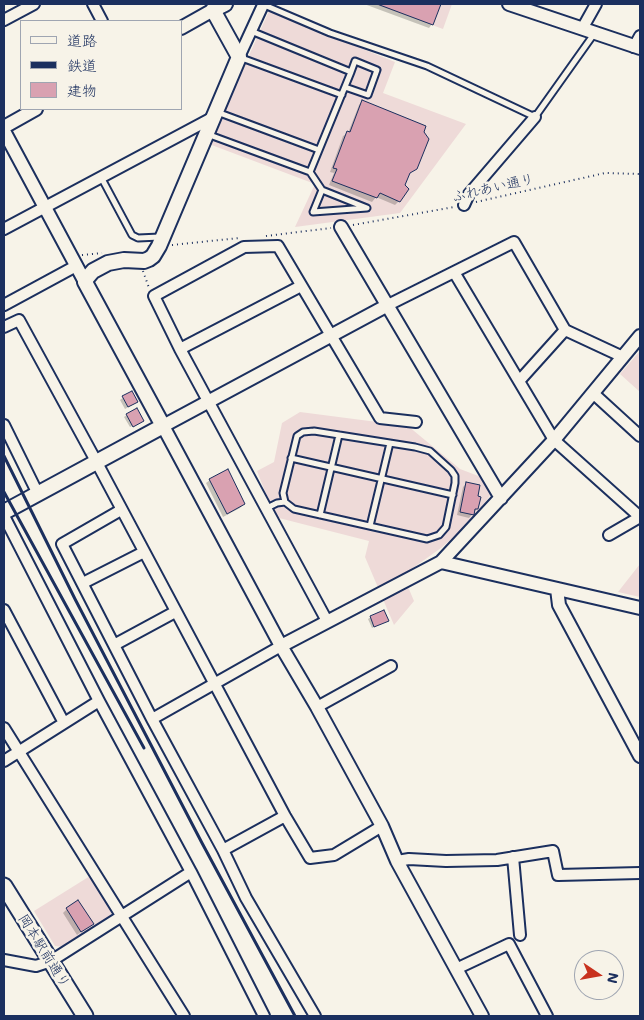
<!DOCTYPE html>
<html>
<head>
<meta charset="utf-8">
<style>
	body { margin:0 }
	#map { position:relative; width:644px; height:1020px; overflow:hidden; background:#f7f3e8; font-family:Mali,"Klee One",sans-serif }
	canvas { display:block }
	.frame { position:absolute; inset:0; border:5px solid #1b2f5e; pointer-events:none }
	.legend { position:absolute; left:20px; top:20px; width:162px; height:90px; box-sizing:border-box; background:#f7f3e8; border:1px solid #9fa5b1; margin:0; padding:6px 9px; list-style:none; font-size:15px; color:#1b2f5e }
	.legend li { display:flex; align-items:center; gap:10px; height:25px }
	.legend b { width:25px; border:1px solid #9fa5b1 }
	.north { position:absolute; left:574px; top:950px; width:50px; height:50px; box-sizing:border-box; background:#f7f3e8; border:1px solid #9fa5b1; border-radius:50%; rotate:102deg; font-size:14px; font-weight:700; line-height:20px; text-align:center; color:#1b2f5e }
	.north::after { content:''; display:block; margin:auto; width:18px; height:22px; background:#c8321e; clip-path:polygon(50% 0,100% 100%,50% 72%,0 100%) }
</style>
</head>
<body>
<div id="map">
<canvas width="644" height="1020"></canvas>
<div class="frame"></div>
<ul class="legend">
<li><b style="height:6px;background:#f7f3e8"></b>道路</li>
<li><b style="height:6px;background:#1b2f5e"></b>鉄道</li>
<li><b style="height:14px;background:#d9a1b1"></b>建物</li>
</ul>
<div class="north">N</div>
</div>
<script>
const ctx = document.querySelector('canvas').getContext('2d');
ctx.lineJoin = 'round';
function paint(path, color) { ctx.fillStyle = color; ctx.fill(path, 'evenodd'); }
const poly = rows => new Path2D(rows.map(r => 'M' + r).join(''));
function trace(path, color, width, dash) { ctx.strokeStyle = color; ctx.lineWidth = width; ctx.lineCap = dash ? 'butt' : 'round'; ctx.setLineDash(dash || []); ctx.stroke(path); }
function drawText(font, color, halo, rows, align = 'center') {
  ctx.font = font + ' Mali,"Klee One",sans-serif'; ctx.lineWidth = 5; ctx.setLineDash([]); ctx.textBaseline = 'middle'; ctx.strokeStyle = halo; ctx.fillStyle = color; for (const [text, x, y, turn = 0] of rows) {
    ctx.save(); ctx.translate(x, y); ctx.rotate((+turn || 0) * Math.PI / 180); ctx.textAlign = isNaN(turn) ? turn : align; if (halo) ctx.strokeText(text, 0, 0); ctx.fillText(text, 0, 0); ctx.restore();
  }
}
const built = poly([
	[374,4,452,4,443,29],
	[269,11,395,62,383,93,466,124,400,213,295,227,315,184,209,144],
	[640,351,640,392,620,374],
	[300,412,408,426,460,469,481,477,491,494,472,521,441,548,403,575,414,601,394,625,365,557,369,541,275,517,257,471,274,462,282,423],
	[640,564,640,597,618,592],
	[90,876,112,910,111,917,65,947,55,946,34,911]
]);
const shadow = poly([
	[364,4,440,4,432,24,429,28],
	[362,101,404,174,399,201,395,205,376,197,372,202,329,185,334,173,330,172,343,136,348,133,359,105],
	[131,392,134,404,125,409,120,400],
	[127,415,142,421,130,427,124,417],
	[210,480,244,504,240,508,223,517,206,483],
	[467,483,477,509,469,518,457,515,463,487],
	[371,617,387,621,372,628,368,619],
	[67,909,92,924,77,935,63,913]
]);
const building = poly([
	[377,4,441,4,433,25,377,4],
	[362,100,426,126,424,132,429,139,417,169,410,173,405,185,409,189,400,202,380,193,377,198,332,181,337,169,333,168,347,131,350,132,362,100],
	[132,391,138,402,128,407,122,396,132,391],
	[137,408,144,421,133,427,126,414,137,408],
	[228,469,245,504,227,514,209,479,228,469],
	[466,482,480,485,478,496,481,497,478,509,475,509,474,515,460,512,466,482],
	[384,610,389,621,374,627,370,616,384,610],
	[78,900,94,924,81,932,66,908,78,900]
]);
const path = poly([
	[476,202,605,173,640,174],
	[353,225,454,207],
	[266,236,331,228],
	[172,245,239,238],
	[82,255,102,253],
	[143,271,149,288]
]);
const service = poly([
	[262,4,330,33,427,66,535,117,594,34],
	[251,31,351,72,310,172,322,190,367,208,313,212,322,190],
	[239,57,342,95],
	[345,87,368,95,377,70,355,61,351,72],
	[217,112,319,150],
	[207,134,310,172],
	[101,177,132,235,138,238,160,237],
	[314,431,415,447,430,451,451,470,455,476,455,483,446,527,439,535,427,539,294,509,285,502,283,493,297,436,303,432,314,431],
	[291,458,453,495],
	[267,508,277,503,285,502],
	[320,515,339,435],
	[370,526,390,443]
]);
const minor = poly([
	[93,4,102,21],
	[4,20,34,4],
	[582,29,596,4],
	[634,47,640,36],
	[239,57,263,5],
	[464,205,469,194,535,117],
	[4,229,214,117],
	[454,272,554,440,640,517],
	[4,305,76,266],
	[388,305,514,242,565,330,623,357],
	[4,327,19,320,96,461,285,816,310,858,334,855,382,826],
	[180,349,301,286],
	[520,380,565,330],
	[594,394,640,436],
	[4,425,38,494],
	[121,510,62,544,152,719,223,850,246,898,315,1016],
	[4,516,99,701,191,872,264,1016],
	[609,535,640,517],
	[83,583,144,552],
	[4,610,64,723],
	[327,621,180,349,154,296,244,247,278,246,380,418,416,422],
	[114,645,175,612],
	[317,707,391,666],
	[152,719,281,646],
	[4,728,184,1016],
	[4,761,99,701],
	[223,850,285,816],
	[513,857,520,935],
	[397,861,409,859,446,861,497,860,553,851,558,875,640,873],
	[4,960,36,966,51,961,191,872],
	[456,969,509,944,547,1016]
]);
const tertiary = poly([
	[509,4,640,48],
	[181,28,213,10],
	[4,127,36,109],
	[4,131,85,282],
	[341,227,501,498],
	[388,305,163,426,281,646,317,707,382,826,397,861,482,1016],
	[441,562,554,440,640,336],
	[557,589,559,605,640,756],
	[281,646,441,562,640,608]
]);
const secondary = poly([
	[4,512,163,426,85,282,87,278,93,271,108,263,124,260,144,261,149,259,153,256,159,246,239,57,213,10,225,4]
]);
const primary = poly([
	[4,886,85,1016]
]);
const rail = poly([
	[4,456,75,599,202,843,295,1016],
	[4,492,144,748]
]);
const streetNames = [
	["ふれあい通り",493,188,-13],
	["岡本駅前通り",44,951,58]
];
paint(built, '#eedad8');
paint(shadow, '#0003');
paint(building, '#d9a1b1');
trace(building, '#1b2f5e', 1);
trace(service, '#1b2f5e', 9);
trace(minor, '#1b2f5e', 14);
trace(tertiary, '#1b2f5e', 16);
trace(secondary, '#1b2f5e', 18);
trace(primary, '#1b2f5e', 19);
trace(path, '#1b2f5e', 2, [1, 4]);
trace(service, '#f7f3e8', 5);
trace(minor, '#f7f3e8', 10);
trace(tertiary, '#f7f3e8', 12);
trace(secondary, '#f7f3e8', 14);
trace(primary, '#f7f3e8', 15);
trace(rail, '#1b2f5e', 3);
drawText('14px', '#1b2f5e', '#f7f3e8', streetNames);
</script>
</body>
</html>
